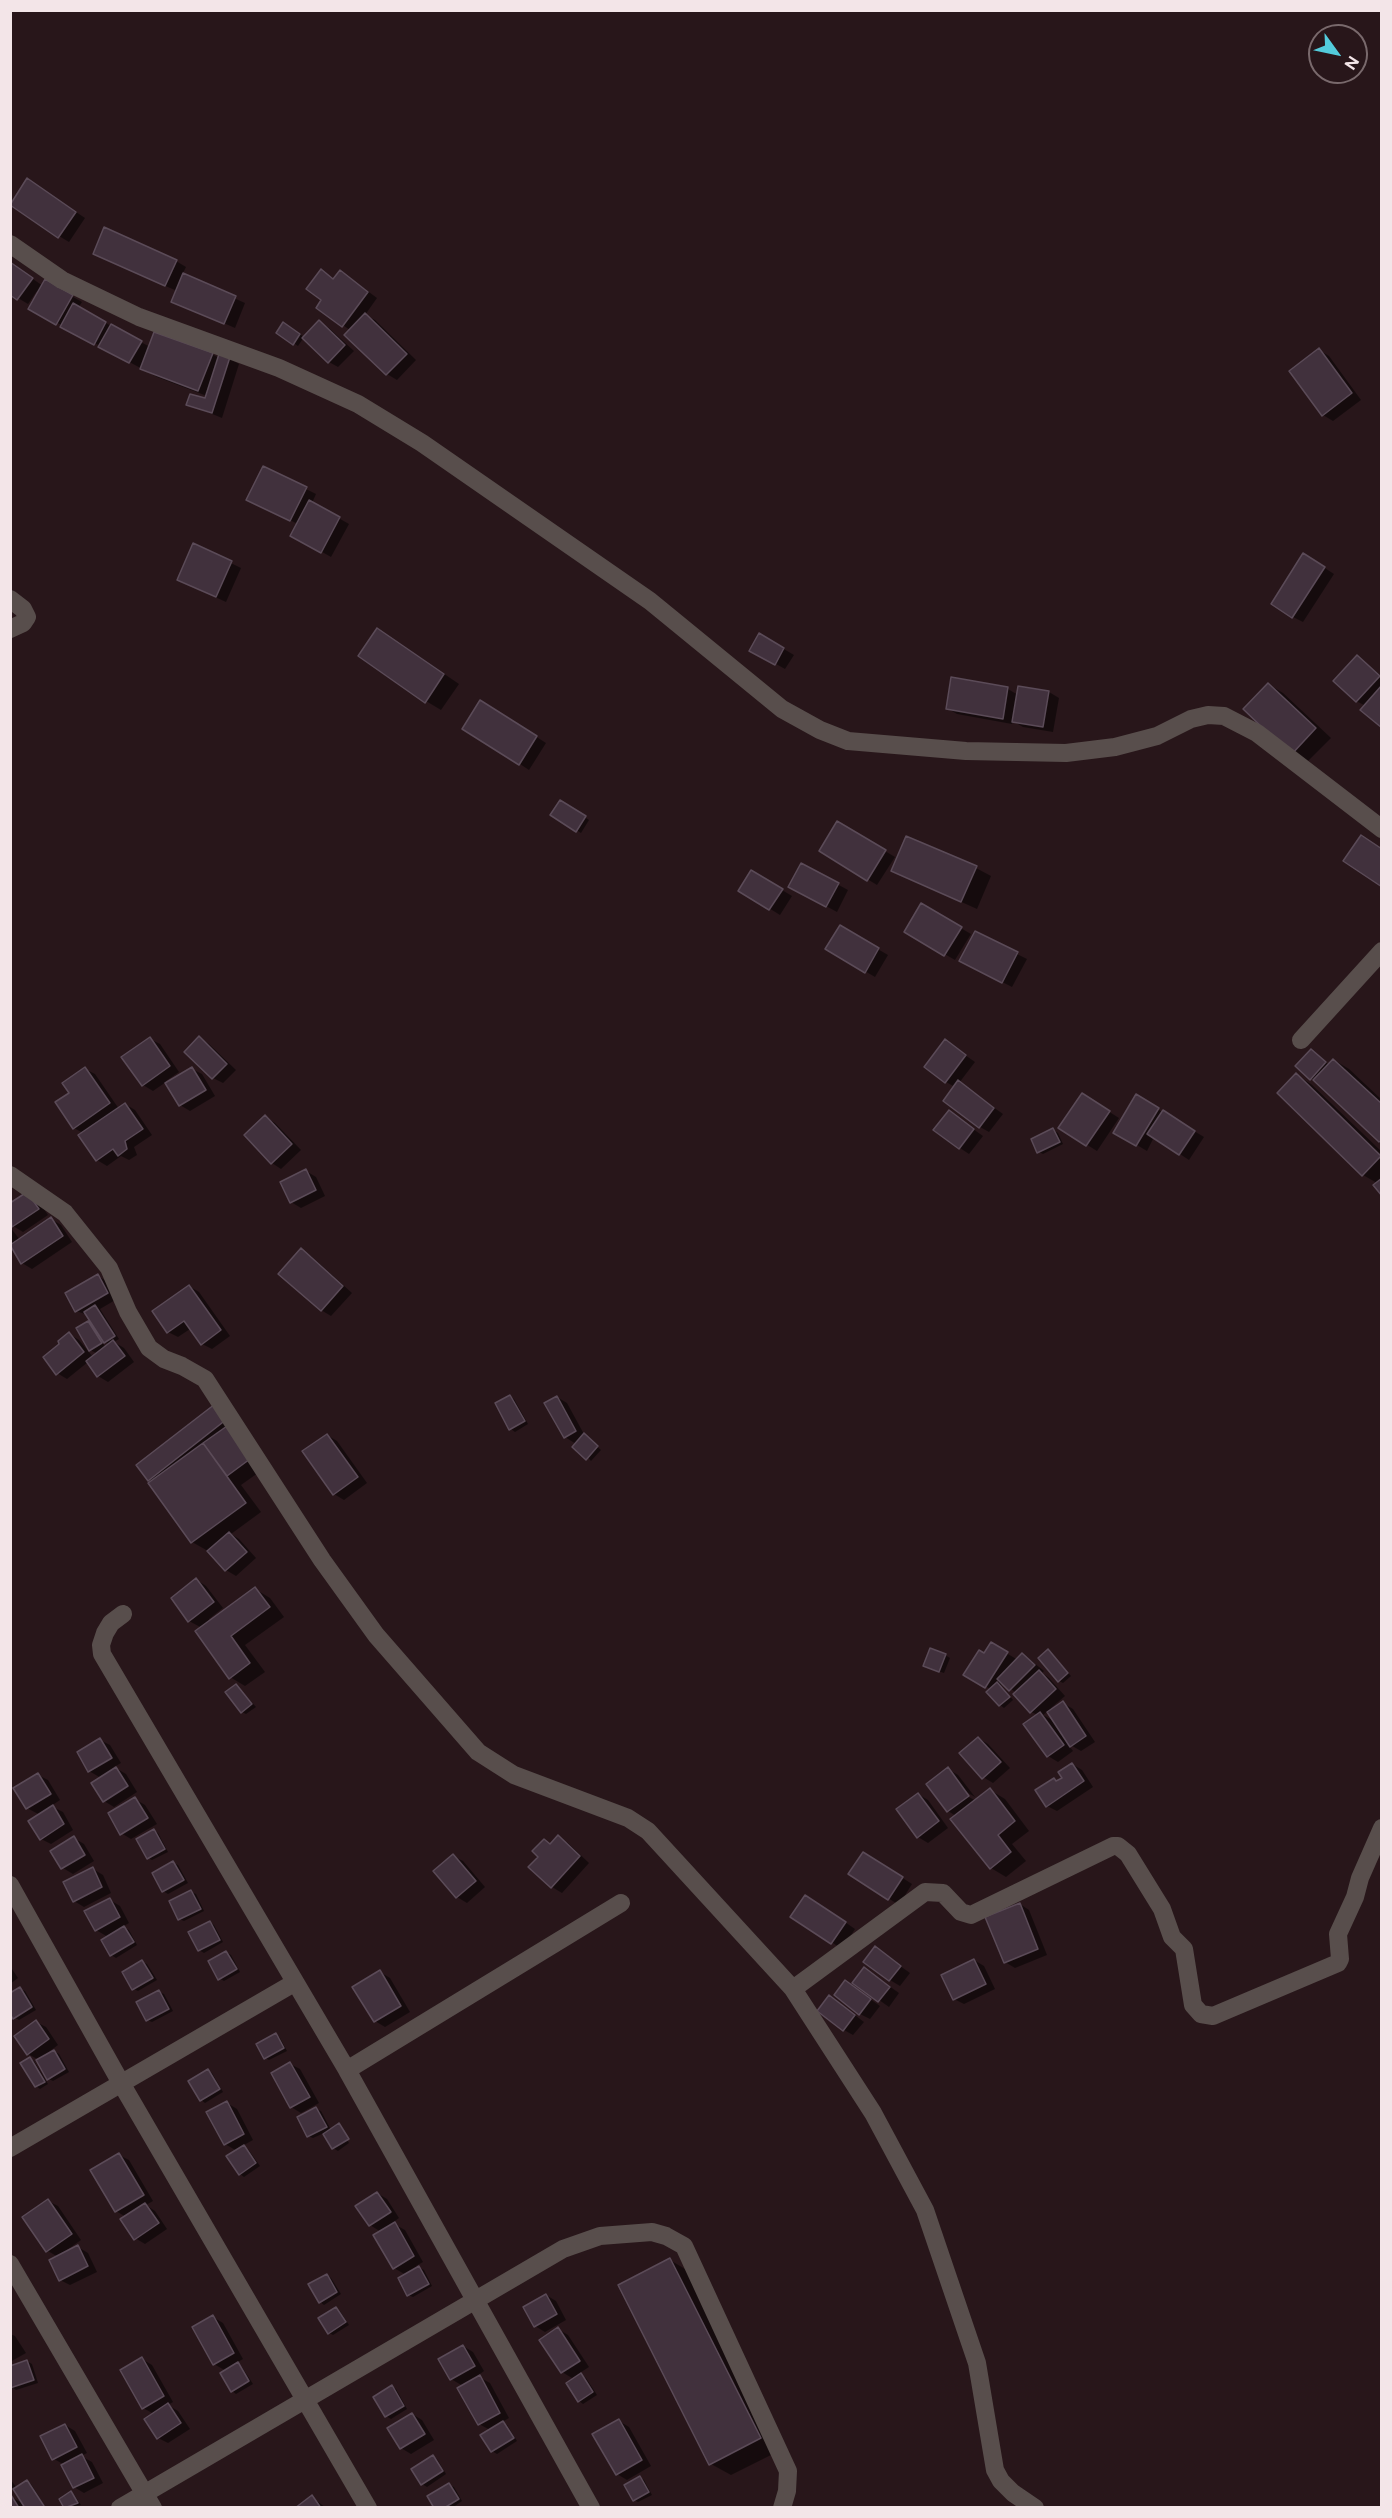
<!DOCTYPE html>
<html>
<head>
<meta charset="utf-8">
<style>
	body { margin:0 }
	#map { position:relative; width:1392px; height:2518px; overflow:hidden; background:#28161a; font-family:Figtree,sans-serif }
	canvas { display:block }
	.frame { position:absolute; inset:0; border:12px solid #f3e5e8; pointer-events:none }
	.north { position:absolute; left:1308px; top:24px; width:60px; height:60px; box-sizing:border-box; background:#28161a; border:2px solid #79696c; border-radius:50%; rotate:123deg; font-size:16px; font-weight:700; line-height:24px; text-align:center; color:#f3e5e8 }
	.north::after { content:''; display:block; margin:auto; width:21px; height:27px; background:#53cbdb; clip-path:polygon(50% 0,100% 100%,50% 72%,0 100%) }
</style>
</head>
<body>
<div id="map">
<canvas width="1392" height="2518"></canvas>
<div class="frame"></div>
<div class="north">N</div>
</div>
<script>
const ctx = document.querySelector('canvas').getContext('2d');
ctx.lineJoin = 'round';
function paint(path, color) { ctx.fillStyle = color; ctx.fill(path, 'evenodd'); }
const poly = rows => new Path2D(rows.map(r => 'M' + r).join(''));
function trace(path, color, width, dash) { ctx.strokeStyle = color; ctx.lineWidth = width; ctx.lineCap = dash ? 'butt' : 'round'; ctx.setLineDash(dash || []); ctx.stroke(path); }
const shadow = poly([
	[37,186,85,218,69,242,59,236],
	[104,259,176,261,186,267,182,275,245,303,235,328,173,301,177,291],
	[10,263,43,286,45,281,82,302,78,308,150,347,212,354,219,358,229,358,239,364,222,418,188,404,206,400,207,396,157,377,30,308,39,293,37,291,28,304,18,298],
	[321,271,335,280,350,278,377,298,365,315,375,320,416,360,397,380,387,374,346,334,350,330,318,308,323,300],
	[320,322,329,328,354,351,338,367,329,362],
	[288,326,304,337,298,346,278,333],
	[1319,350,1329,356,1361,400,1333,421,1323,415,1291,371],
	[264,468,316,494,312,503,349,524,331,557,292,535,298,524,258,505],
	[194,545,241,568,226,602,178,580],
	[1314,561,1334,574,1303,622,1293,617],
	[760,635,794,655,785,669,751,650],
	[393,639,459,684,441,710,426,701],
	[1357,657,1382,676,1382,726,1366,706,1356,701],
	[953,679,1008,689,1018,695,1019,688,1049,692,1059,698,1053,732,1023,727,1013,721,1012,724,957,714,947,708],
	[1268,684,1283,693,1331,738,1307,762,1292,754],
	[491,708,546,743,529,770,520,764],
	[561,802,589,820,581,833,552,815],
	[838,823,895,857,877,885,821,851],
	[802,865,848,890,837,912,800,892],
	[976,868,991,876,977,909,893,871],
	[752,872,792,896,780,915,740,890],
	[921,905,971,934,955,960,906,932],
	[840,927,888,955,875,977,827,949],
	[1017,954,1027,959,1012,987,971,966],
	[200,1038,209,1044,236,1070,223,1083,213,1078,186,1052],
	[150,1039,160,1044,179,1072,166,1081,167,1084,192,1069,202,1074,215,1096,190,1111,180,1105,166,1082,153,1091,143,1085],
	[945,1041,975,1062,959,1083,1003,1114,989,1132,980,1127,955,1087,946,1082],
	[1315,1053,1329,1065,1334,1060,1349,1069,1382,1100,1382,1142,1311,1078],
	[85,1069,95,1074,119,1109,125,1104,135,1110,152,1135,134,1147,137,1155,129,1160,121,1156,107,1166,97,1160,83,1133,74,1128,71,1093],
	[1296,1075,1311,1084,1382,1152,1382,1193,1377,1183,1363,1175,1279,1093],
	[1136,1096,1204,1137,1189,1160,1154,1137,1147,1151,1115,1132],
	[1092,1101,1119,1118,1097,1151,1060,1128],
	[949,1112,983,1136,969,1154,960,1148],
	[265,1117,275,1123,301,1150,281,1169,272,1163],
	[1053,1130,1058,1133,1063,1144,1043,1154,1039,1152],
	[306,1171,316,1177,325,1196,301,1208,291,1202],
	[37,1199,48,1215,23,1232,13,1226,10,1222,10,1205],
	[51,1219,61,1225,72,1242,32,1269,22,1263,14,1250,10,1253,10,1227,20,1240],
	[301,1250,311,1256,352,1293,331,1316,321,1310],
	[98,1276,108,1282,117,1299,100,1309,119,1339,114,1342,124,1348,134,1362,108,1382,98,1376,88,1362,67,1379,57,1373,61,1344,69,1334,79,1340,93,1357,98,1354,90,1350,88,1323,96,1327,88,1315,76,1311],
	[101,1340,110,1345,106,1348],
	[189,1286,199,1292,230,1336,212,1349,202,1344,190,1329,178,1337,168,1332],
	[510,1397,514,1399,528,1424,515,1432,511,1429],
	[557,1397,567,1403,585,1436,601,1450,591,1461,576,1444,565,1437],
	[215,1406,265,1468,241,1485,261,1512,231,1534,239,1539,256,1558,236,1576,226,1570,208,1551,192,1542,153,1482,149,1480],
	[327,1435,337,1441,367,1483,344,1500,334,1494],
	[197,1580,206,1586,223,1608,209,1619,210,1621,255,1589,270,1598,284,1617,245,1645,265,1672,245,1686,230,1677,202,1628,189,1621],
	[991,1644,1018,1660,1023,1654,1044,1671,1042,1673,1049,1678,1065,1696,1051,1708,1053,1710,1063,1703,1073,1709,1095,1742,1081,1751,1067,1743,1073,1751,1058,1762,1048,1756,1038,1715,1031,1712,1016,1693,1003,1682,1001,1685,1013,1700,1004,1708,1000,1705,990,1689,966,1674],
	[1048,1711,1056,1722,1043,1715],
	[1048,1651,1071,1676,1063,1683,1059,1681],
	[945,1655,950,1658,944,1673,929,1668],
	[236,1685,256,1707,246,1714,242,1712],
	[978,1738,988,1744,1010,1768,993,1783,983,1777],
	[100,1740,110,1745,121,1763,114,1767,126,1774,137,1792,114,1807,104,1801,101,1778,89,1771],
	[1072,1764,1082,1770,1093,1787,1057,1811,1047,1806,1054,1779,1058,1782,1064,1778],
	[948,1769,958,1775,975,1797,963,1790,962,1793,976,1801,990,1790,1005,1799,1029,1831,1012,1844,1026,1861,1006,1877,991,1868,956,1816,948,1811],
	[38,1775,48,1780,60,1800,51,1806,63,1812,73,1830,51,1844,41,1839,40,1815,27,1808],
	[918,1794,928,1800,948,1828,928,1843,918,1837],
	[135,1799,145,1805,157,1824,131,1839,121,1833],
	[154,1831,158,1833,168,1852,152,1860,148,1858],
	[558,1837,568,1843,589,1863,562,1893,552,1887,544,1841,551,1845],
	[74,1838,84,1844,94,1861,73,1874,63,1868],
	[453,1856,463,1861,485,1887,467,1903,457,1897],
	[873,1859,912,1884,899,1905,850,1874],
	[173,1863,178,1865,188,1883,168,1894,163,1891],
	[93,1869,103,1875,111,1893,84,1907,74,1901],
	[191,1892,196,1894,204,1911,184,1921,179,1919],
	[110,1900,120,1906,129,1923,122,1927,129,1930,137,1945,116,1958,111,1955,108,1937,96,1930],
	[816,1902,855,1929,842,1949,792,1916],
	[1020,1904,1029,1910,1047,1955,1015,1968,1005,1962],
	[210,1922,214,1925,223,1942,204,1953,199,1950],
	[875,1948,910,1973,900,1986,890,1980],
	[226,1952,231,1955,240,1972,224,1981,219,1978],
	[974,1960,984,1966,995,1989,964,2004,954,1999],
	[142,1962,147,1964,157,1980,138,1991,134,1989],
	[10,1966,18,1978,10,1984],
	[865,1969,899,1993,889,2007,854,1982],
	[380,1972,390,1978,410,2012,385,2027,375,2021],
	[846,1982,880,2006,870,2019,860,2014],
	[20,1989,25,1991,36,2010,19,2020,10,2015,10,1995],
	[159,1992,164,1994,173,2011,152,2022,147,2020],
	[839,2003,864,2022,853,2035,844,2030],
	[36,2022,46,2027,58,2045,46,2054,47,2056,54,2051,59,2054,69,2072,53,2081,49,2079,39,2060,28,2054],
	[276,2035,280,2038,287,2051,269,2060,265,2058],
	[30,2059,34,2061,48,2084,40,2089,36,2086],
	[290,2064,300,2069,319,2103,301,2113,291,2107,273,2073],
	[208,2070,212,2073,223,2092,205,2103,201,2100],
	[227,2103,237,2109,253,2140,242,2146,248,2149,260,2166,244,2177,240,2174,237,2151,225,2144],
	[316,2109,321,2111,331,2130,339,2125,342,2127,339,2127,349,2143,338,2151,333,2148,324,2133,313,2138,308,2136],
	[119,2155,129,2160,153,2201,146,2205,155,2211,167,2229,145,2244,135,2238,126,2217,116,2211],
	[377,2193,387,2199,399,2218,392,2223,405,2230,423,2262,416,2266,424,2270,432,2286,413,2297,408,2295,406,2275,394,2268,381,2232,370,2225,357,2206],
	[48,2201,58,2206,81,2240,64,2252,64,2254,78,2247,88,2253,97,2272,70,2285,60,2280,58,2257,48,2251],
	[670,2260,690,2272,781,2450,731,2475,711,2464],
	[327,2275,331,2278,341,2294,324,2305,320,2302],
	[546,2295,556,2301,566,2320,545,2332,535,2326,525,2308],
	[336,2308,340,2311,349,2325,333,2335,329,2333],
	[213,2317,223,2323,243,2359,236,2363,242,2367,253,2384,236,2394,232,2391,226,2371,214,2364],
	[558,2329,568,2335,589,2367,572,2378,562,2372],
	[10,2334,15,2336,26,2353,10,2362],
	[463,2346,473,2352,484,2371,477,2376,490,2383,509,2418,502,2422,507,2425,517,2441,497,2454,492,2451,482,2436,490,2430,479,2424,463,2386,451,2379,440,2360],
	[142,2359,152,2365,173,2402,168,2405,178,2411,190,2429,168,2443,158,2438,154,2414,143,2408],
	[27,2361,32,2364,38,2383,16,2390,12,2387],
	[581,2375,586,2378,597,2395,583,2404,579,2401],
	[392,2387,396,2389,407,2409,391,2419,386,2416,375,2397],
	[412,2414,422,2420,434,2440,411,2454,401,2448],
	[619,2421,629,2427,651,2466,627,2480,617,2474],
	[65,2425,75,2431,87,2453,81,2456,92,2462,103,2483,84,2493,74,2487,63,2464,54,2459],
	[433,2457,437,2459,446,2474,427,2487,422,2484],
	[640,2477,644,2480,652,2495,638,2502,634,2500],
	[10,2479,17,2488,27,2482,31,2484,46,2508,10,2508,11,2497,26,2505,14,2487,10,2490],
	[449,2485,454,2487,462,2501,452,2508,436,2508],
	[71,2493,75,2496,81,2505,66,2508,61,2499],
	[312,2497,326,2508,297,2508]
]);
const building = poly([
	[27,178,76,212,58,238,10,205,27,178],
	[104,227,177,260,165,286,93,254,104,227],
	[10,262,33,278,17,300,10,295,10,262],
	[321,269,333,279,340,270,368,292,342,327,316,308,321,300,306,289,321,269],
	[183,273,236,296,224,324,171,302,183,273],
	[45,279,73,295,56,325,28,309,45,279],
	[73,303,106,322,94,345,60,327,73,303],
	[365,313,407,354,386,375,344,335,365,313],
	[319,320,345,345,328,363,302,338,319,320],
	[283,322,300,334,293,345,276,333,283,322],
	[111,324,142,341,129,363,98,347,111,324],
	[154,332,213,353,198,391,140,369,154,332],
	[1319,348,1352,393,1322,416,1289,371,1319,348],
	[219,354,230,357,212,413,186,405,190,394,205,398,219,354],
	[263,466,307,487,290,521,246,500,263,466],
	[309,500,340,517,321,553,290,536,309,500],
	[193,543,232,561,216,597,177,580,193,543],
	[1303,553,1325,567,1292,618,1271,604,1303,553],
	[377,628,444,674,425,703,358,656,377,628],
	[759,633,784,648,775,665,749,651,759,633],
	[1357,655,1380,676,1356,702,1333,681,1357,655],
	[951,677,1008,687,1003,719,946,709,951,677],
	[1268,683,1316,728,1291,755,1243,709,1268,683],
	[1382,685,1382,728,1360,710,1382,685],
	[1018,686,1049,691,1043,727,1012,722,1018,686],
	[480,700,537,736,519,765,462,729,480,700],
	[560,800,586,816,576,832,550,815,560,800],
	[837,821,886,850,867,881,819,851,837,821],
	[1361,835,1382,849,1382,887,1343,861,1361,835],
	[906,836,977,866,961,902,891,871,906,836],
	[801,863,839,883,826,907,788,887,801,863],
	[751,870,783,889,769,910,738,891,751,870],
	[921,903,962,927,944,956,904,932,921,903],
	[840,925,879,948,865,973,825,949,840,925],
	[975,931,1018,952,1002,983,959,961,975,931],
	[199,1036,227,1064,212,1079,184,1052,199,1036],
	[150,1037,170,1066,142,1086,121,1057,150,1037],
	[945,1039,966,1055,945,1083,924,1067,945,1039],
	[1311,1049,1326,1062,1310,1080,1295,1066,1311,1049],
	[1333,1059,1382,1104,1382,1140,1379,1142,1313,1080,1333,1059],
	[85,1067,110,1103,73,1129,55,1102,69,1093,62,1083,85,1067],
	[192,1067,206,1090,179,1106,165,1083,192,1067],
	[1296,1073,1381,1156,1362,1176,1277,1093,1296,1073],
	[958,1080,994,1108,979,1128,943,1101,958,1080],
	[1082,1093,1110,1111,1086,1146,1058,1128,1082,1093],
	[1136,1094,1159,1108,1136,1146,1113,1133,1136,1094],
	[125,1103,143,1129,125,1141,127,1149,118,1156,113,1149,96,1161,78,1135,125,1103],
	[949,1110,974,1129,959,1149,933,1130,949,1110],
	[1163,1110,1195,1131,1179,1155,1147,1134,1163,1110],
	[265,1115,292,1144,271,1164,244,1135,265,1115],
	[1053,1128,1060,1142,1037,1153,1031,1139,1053,1128],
	[306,1169,316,1190,290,1203,280,1182,306,1169],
	[1382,1178,1382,1196,1373,1185,1382,1178],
	[27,1192,39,1209,12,1227,10,1203,27,1192],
	[51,1217,63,1236,21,1264,10,1245,51,1217],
	[301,1248,343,1286,321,1311,278,1274,301,1248],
	[98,1274,108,1293,75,1312,65,1293,98,1274],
	[189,1285,221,1330,201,1345,184,1321,167,1333,152,1311,189,1285],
	[95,1305,115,1336,104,1343,84,1312,95,1305],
	[88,1321,102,1343,89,1351,76,1328,88,1321],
	[69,1332,84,1352,56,1375,43,1357,59,1344,58,1341,69,1332],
	[113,1340,125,1356,97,1377,86,1361,113,1340],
	[510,1395,525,1421,509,1430,495,1403,510,1395],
	[557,1396,576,1431,564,1438,544,1403,557,1396],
	[215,1404,227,1419,148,1481,136,1465,215,1404],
	[227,1426,250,1459,227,1476,203,1443,227,1426],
	[584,1433,598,1446,586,1460,572,1447,584,1433],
	[327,1434,358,1477,333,1495,302,1451,327,1434],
	[203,1443,246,1503,191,1543,148,1483,203,1443],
	[229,1532,247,1552,225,1571,207,1551,229,1532],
	[196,1578,214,1602,188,1622,171,1598,196,1578],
	[255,1587,270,1607,231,1636,250,1663,229,1679,195,1631,255,1587],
	[991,1642,1008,1652,985,1688,963,1675,979,1650,984,1653,991,1642],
	[930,1648,946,1654,939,1672,923,1666,930,1648],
	[1048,1649,1068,1673,1058,1682,1038,1658,1048,1649],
	[1022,1653,1035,1665,1009,1691,997,1679,1022,1653],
	[1039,1670,1056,1689,1030,1713,1013,1694,1039,1670],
	[997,1682,1010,1697,999,1706,986,1692,997,1682],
	[236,1684,252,1704,241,1713,225,1692,236,1684],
	[1063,1701,1086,1736,1070,1747,1047,1712,1063,1701],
	[1040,1712,1064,1745,1047,1757,1023,1724,1040,1712],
	[978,1737,1001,1762,982,1779,959,1753,978,1737],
	[100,1738,112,1758,88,1772,77,1752,100,1738],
	[1072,1763,1084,1781,1046,1807,1035,1790,1054,1778,1056,1781,1062,1778,1058,1772,1072,1763],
	[116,1767,128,1786,103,1802,91,1783,116,1767],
	[948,1767,969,1796,947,1812,926,1784,948,1767],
	[38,1773,51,1794,26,1809,13,1788,38,1773],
	[990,1788,1015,1821,998,1835,1011,1852,990,1869,950,1819,990,1788],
	[918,1793,939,1821,917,1838,896,1809,918,1793],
	[135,1797,148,1818,120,1835,108,1813,135,1797],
	[53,1805,64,1824,40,1840,28,1821,53,1805],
	[154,1829,165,1849,147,1859,136,1839,154,1829],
	[558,1835,580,1856,551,1888,528,1867,538,1857,532,1851,544,1839,550,1844,558,1835],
	[74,1836,85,1855,61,1869,50,1851,74,1836],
	[863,1852,903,1877,888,1900,848,1874,863,1852],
	[453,1854,476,1881,456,1898,433,1871,453,1854],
	[173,1861,184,1880,162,1892,152,1873,173,1861],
	[93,1867,102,1887,73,1902,63,1882,93,1867],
	[191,1890,201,1909,178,1920,169,1901,191,1890],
	[805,1895,846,1922,831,1944,790,1917,805,1895],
	[110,1898,120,1917,95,1931,84,1911,110,1898],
	[1020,1903,1038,1949,1004,1963,985,1917,1020,1903],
	[210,1921,220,1940,198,1951,188,1932,210,1921],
	[124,1926,134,1942,110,1956,101,1940,124,1926],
	[875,1946,901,1966,889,1981,863,1962,875,1946],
	[226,1951,237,1969,218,1980,208,1961,226,1951],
	[974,1959,986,1984,953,2000,941,1975,974,1959],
	[142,1960,153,1978,132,1990,122,1972,142,1960],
	[864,1967,890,1987,878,2002,852,1983,864,1967],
	[380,1970,401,2006,374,2022,352,1987,380,1970],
	[845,1980,871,1999,859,2015,834,1995,845,1980],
	[20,1987,32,2007,13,2019,10,2014,10,1993,20,1987],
	[159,1990,169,2009,146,2021,136,2002,159,1990],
	[829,1995,855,2015,843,2031,817,2011,829,1995],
	[36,2020,49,2039,27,2055,14,2036,36,2020],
	[276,2033,284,2048,264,2059,256,2044,276,2033],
	[54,2050,65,2069,47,2080,36,2060,54,2050],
	[30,2057,45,2082,35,2087,20,2063,30,2057],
	[290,2062,310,2097,290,2108,271,2073,290,2062],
	[208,2069,220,2089,200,2101,188,2081,208,2069],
	[227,2101,244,2134,224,2145,206,2112,227,2101],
	[316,2107,327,2127,307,2137,297,2117,316,2107],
	[339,2123,349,2139,332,2149,323,2134,339,2123],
	[244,2145,256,2163,239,2175,226,2156,244,2145],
	[119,2153,144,2195,115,2212,90,2170,119,2153],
	[377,2192,391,2212,369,2226,355,2206,377,2192],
	[48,2199,72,2234,46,2252,22,2217,48,2199],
	[145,2203,159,2223,134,2240,120,2219,145,2203],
	[395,2222,414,2256,393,2269,373,2235,395,2222],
	[78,2245,88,2266,59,2281,49,2260,78,2245],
	[670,2258,761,2438,709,2465,618,2285,670,2258],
	[419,2266,429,2284,407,2296,398,2278,419,2266],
	[327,2274,337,2292,319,2303,308,2284,327,2274],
	[546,2294,557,2314,534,2327,523,2307,546,2294],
	[336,2307,346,2322,328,2334,318,2318,336,2307],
	[213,2315,234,2353,213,2365,192,2327,213,2315],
	[558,2327,580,2361,561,2373,539,2340,558,2327],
	[463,2345,475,2366,450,2380,438,2359,463,2345],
	[142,2357,164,2396,142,2409,120,2370,142,2357],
	[27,2360,34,2380,10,2388,10,2366,27,2360],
	[238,2362,249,2381,231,2392,220,2373,238,2362],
	[581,2373,593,2392,578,2402,566,2383,581,2373],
	[480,2375,500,2413,478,2425,457,2388,480,2375],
	[392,2385,404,2406,385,2417,373,2397,392,2385],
	[168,2403,181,2423,157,2439,144,2419,168,2403],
	[412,2413,425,2434,400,2449,387,2428,412,2413],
	[619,2419,642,2460,616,2475,592,2434,619,2419],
	[503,2421,514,2438,491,2452,480,2435,503,2421],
	[65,2424,77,2447,52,2460,40,2436,65,2424],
	[82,2454,94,2478,73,2488,61,2465,82,2454],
	[433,2455,443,2471,421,2485,411,2469,433,2455],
	[640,2476,649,2492,633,2501,624,2485,640,2476],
	[27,2480,44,2506,42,2508,25,2508,13,2489,27,2480],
	[449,2483,459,2499,444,2508,434,2508,427,2496,449,2483],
	[71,2491,78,2503,64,2508,59,2499,71,2491],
	[11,2495,19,2508,10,2508,11,2495],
	[312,2495,321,2508,295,2508,312,2495]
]);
const minor = poly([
	[10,244,62,280,139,317,279,368,358,404,422,443,650,601,782,709,820,730,848,741,966,751,1066,753,1115,747,1157,736,1191,719,1208,715,1224,716,1257,733,1382,829],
	[10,599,23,609,27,617,23,623,10,629],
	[1301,1040,1382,951],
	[10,1175,65,1213,109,1268,128,1312,149,1348,164,1359,182,1366,205,1379,322,1560,376,1635,478,1752,514,1775,628,1818,648,1831,793,1989,873,2113,925,2210,977,2363,995,2470,1001,2481,1013,2493,1035,2508],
	[123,1614,111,1623,105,1633,101,1645,102,1654,347,2070,591,2508],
	[10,1885,121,2083,368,2508],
	[793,1989,925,1892,943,1893,961,1912,971,1915,1113,1846,1118,1846,1128,1854,1162,1909,1172,1937,1184,1949,1193,2005,1201,2014,1213,2016,1338,1963,1340,1959,1338,1934,1355,1897,1360,1878,1382,1828],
	[347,2070,621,1903],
	[10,2148,294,1983],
	[10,2264,153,2508],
	[120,2508,563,2249,600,2236,652,2232,666,2236,684,2246,788,2471,787,2491,782,2508]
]);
paint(shadow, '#0007');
paint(building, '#41313d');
trace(building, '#5b4b58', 1.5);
trace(minor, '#584e4c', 18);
</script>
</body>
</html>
